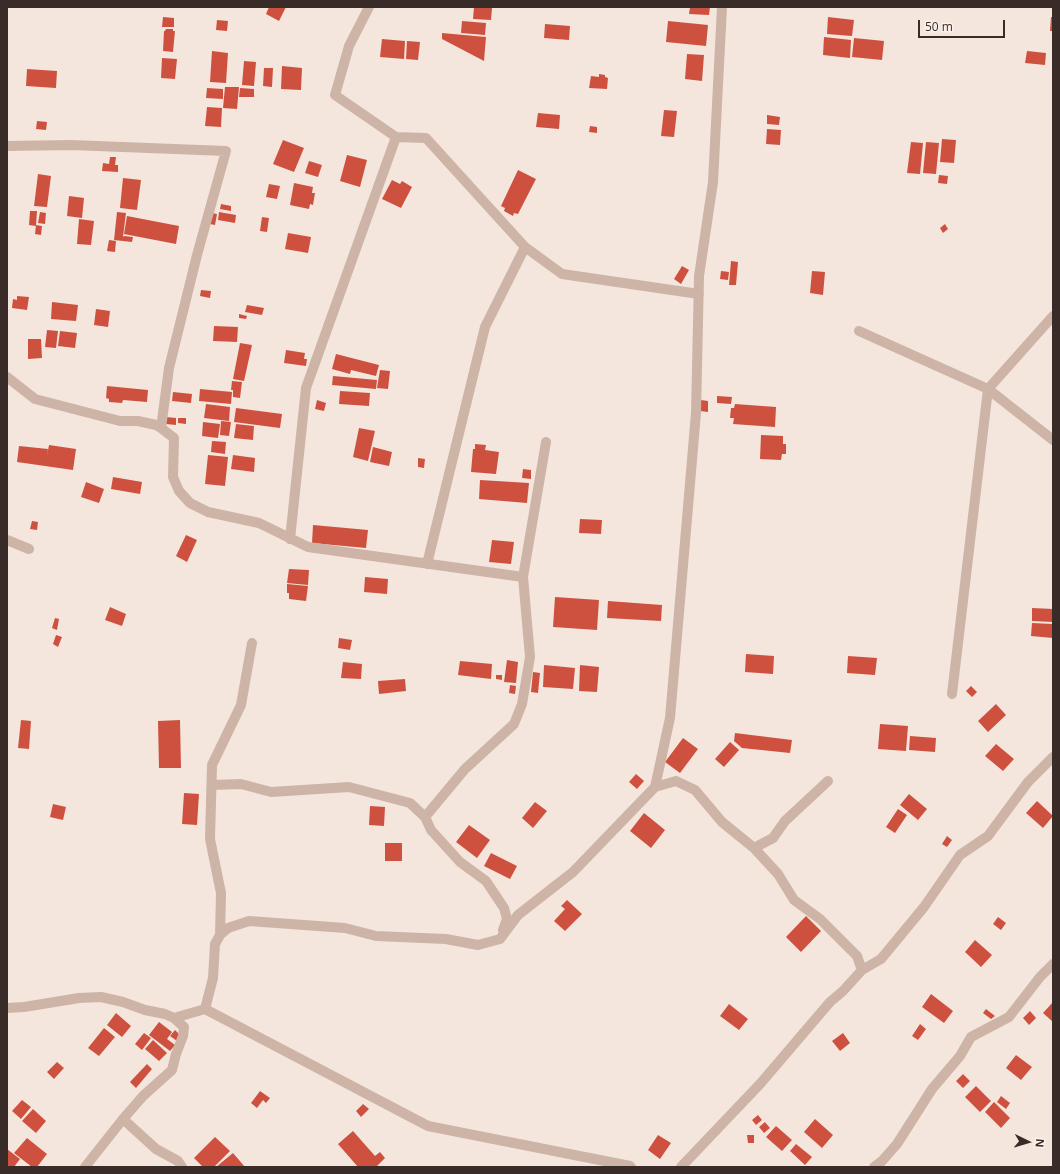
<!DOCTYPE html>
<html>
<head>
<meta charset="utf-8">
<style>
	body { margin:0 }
	#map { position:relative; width:1060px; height:1174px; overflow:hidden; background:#f4e6dd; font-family:"Open Sans",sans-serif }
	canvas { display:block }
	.frame { position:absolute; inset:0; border:8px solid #392c28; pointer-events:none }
	.north { position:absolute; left:1008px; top:1122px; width:40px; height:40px; -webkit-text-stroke:3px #fbf1ea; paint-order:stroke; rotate:95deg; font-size:11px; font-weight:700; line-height:16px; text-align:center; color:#392c28 }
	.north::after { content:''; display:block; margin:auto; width:14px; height:18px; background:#392c28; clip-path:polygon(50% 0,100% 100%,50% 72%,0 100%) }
	.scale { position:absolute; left:918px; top:20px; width:87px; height:18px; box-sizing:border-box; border:2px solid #392c28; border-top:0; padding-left:5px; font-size:12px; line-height:14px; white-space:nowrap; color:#392c28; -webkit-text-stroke:3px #fbf1ea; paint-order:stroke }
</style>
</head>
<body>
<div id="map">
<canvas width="1060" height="1174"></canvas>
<div class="frame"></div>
<div class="north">N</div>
<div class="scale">50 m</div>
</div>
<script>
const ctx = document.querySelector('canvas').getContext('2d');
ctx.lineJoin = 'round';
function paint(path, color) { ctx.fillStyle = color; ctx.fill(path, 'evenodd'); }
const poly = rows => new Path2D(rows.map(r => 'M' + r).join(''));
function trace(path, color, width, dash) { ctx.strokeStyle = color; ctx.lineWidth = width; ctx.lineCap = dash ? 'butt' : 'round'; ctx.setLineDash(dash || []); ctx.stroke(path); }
const building = poly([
	[269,7,286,7,279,21,266,14],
	[474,7,492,8,491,20,473,19],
	[690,7,710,7,709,15,689,14],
	[163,17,174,18,174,27,162,27],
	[828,17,854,20,852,36,827,34],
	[1051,17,1053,17,1053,31,1050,31],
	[217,20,228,21,227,31,216,30],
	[462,21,486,23,485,35,461,33],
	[668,21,708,25,706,46,666,42],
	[545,24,570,26,569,40,544,38],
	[166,29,173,29,173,31,175,31,173,52,163,51,164,31,165,31],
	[442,33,486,37,484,61,442,39],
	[824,37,851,40,850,58,823,55],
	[854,38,884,41,882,60,852,57],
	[382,39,405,41,404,59,380,57],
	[407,41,420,42,418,60,406,59],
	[212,51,228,53,226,83,210,82],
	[1027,51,1046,53,1045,65,1025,63],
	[687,54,704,55,702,81,685,79],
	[162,58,177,59,175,79,161,78],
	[244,61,256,62,254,86,242,85],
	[282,66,302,68,301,90,281,89],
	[264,68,273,68,272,87,263,86],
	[27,69,57,71,56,88,26,86],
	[599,74,605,75,605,77,608,78,607,89,589,88,591,76,599,77],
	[225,87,239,87,237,109,223,108],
	[207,88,223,89,223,99,206,98],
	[240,88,254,89,254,97,239,97],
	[207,107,222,108,221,127,205,126],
	[664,110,677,111,674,137,661,136],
	[538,113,560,115,559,129,536,127],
	[767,115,780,117,779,125,767,124],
	[37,121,47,122,46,130,36,129],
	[590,126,597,127,597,133,589,132],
	[767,129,781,130,780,145,766,144],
	[942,139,956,140,954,163,940,162],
	[283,140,304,148,294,172,273,164],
	[911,142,923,143,920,174,907,173],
	[926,142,939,143,936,174,923,173],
	[347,155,367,160,360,187,340,181],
	[110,157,116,157,115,165,118,165,118,172,102,171,103,163,109,164],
	[309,161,322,165,318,177,305,173],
	[518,170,536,179,518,214,514,213,513,216,504,211,505,208,501,206],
	[38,174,51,176,47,207,34,206],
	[939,175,948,176,947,184,938,183],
	[123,178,141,180,137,210,120,208],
	[392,180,400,184,402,181,412,187,401,208,382,199],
	[294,183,313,187,312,193,315,193,313,205,310,204,309,209,290,205],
	[269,184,280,186,277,199,266,197],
	[69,196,84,198,82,218,67,216],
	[221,204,231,206,231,211,220,209],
	[30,211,37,211,36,226,29,225],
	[40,212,46,213,45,224,38,223],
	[117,212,126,213,123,237,124,236,133,237,132,242,114,240],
	[219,212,236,215,235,223,218,220],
	[212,213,217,214,215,225,210,224],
	[127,216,179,226,176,244,124,234],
	[262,217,269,218,267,232,260,231],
	[79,219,94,221,91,245,77,244],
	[945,224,948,229,943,233,940,228],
	[36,225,42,226,41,235,35,234],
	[288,233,311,237,308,253,285,249],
	[109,240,116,241,115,252,107,251],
	[731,261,738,262,736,285,729,285],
	[682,266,689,270,681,284,674,279],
	[721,271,729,272,728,280,720,279],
	[812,271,825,272,823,295,810,293],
	[201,290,211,291,210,298,200,296],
	[17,296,29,297,27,310,12,308,13,299,17,300],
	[52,302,78,305,76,321,51,319],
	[247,305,264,308,262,315,245,312],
	[96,309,110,311,108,327,94,325],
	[239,314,247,316,246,319,239,318],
	[214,326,238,327,237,342,213,341],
	[47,330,58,331,56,348,45,347],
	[60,331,77,333,75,348,58,346],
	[28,339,41,339,42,358,28,359],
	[240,343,252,345,244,381,233,379],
	[286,350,305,353,304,359,307,359,306,366,284,363],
	[336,354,379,365,376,376,351,370,350,374,332,369],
	[380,370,390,371,388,389,377,388],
	[333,376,377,380,376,389,332,385],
	[232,381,242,382,240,398,233,397,233,390,231,390],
	[107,386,148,390,147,402,123,400,122,403,109,402,109,399,106,398],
	[200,389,232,392,231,404,199,401],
	[340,391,370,393,369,406,339,404],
	[173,392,192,394,191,403,172,401],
	[717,396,732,397,731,404,717,403],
	[317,400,326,403,324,411,315,409],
	[701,400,708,401,708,412,700,411],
	[206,404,230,407,229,421,204,418],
	[735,404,776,407,775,427,733,424,734,418,730,418,731,408,734,408],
	[236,408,282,414,280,428,234,422],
	[166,417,176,418,176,425,166,424],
	[178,418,186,418,186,424,178,423],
	[221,421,231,422,229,436,220,435],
	[203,422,220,424,218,438,202,436],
	[236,424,254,426,253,440,234,438],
	[359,428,375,431,368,461,353,457],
	[761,435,783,436,783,444,786,444,786,454,782,454,781,460,760,459],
	[212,441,226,442,225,454,211,452],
	[475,444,486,445,485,450,499,452,496,474,471,472,473,449,475,449],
	[49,445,76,449,73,470,17,462,19,446,48,449,47,456],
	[373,447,392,452,389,466,370,462],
	[208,455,228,457,225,486,205,484],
	[233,455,255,458,254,472,231,469],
	[418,458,425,459,424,468,418,467],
	[523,469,531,470,531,479,522,478],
	[113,477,142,482,140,494,111,489],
	[480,480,529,483,527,503,479,499],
	[86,482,104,489,99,503,81,497],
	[580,519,602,520,601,534,579,533],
	[32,521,38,522,37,530,30,529],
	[313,525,368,530,366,548,312,543],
	[186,535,197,540,187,562,176,556],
	[492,540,514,542,511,564,489,562],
	[289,569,309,570,308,585,287,583],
	[365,577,388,579,387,594,364,592],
	[287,584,308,586,306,601,289,599,289,593,287,593],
	[555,597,599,600,597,630,553,627],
	[608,601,662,605,661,621,607,618],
	[110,607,126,614,122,626,105,620],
	[1032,608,1053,609,1053,622,1032,621],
	[55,618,59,619,57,630,52,628],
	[1032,623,1053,624,1053,638,1031,636],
	[56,635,62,637,58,647,53,644],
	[339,638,352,640,350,650,338,648],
	[746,654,774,656,773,674,745,672],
	[848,656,877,658,875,675,847,673],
	[507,660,518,662,516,683,504,682],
	[460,661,492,664,491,679,458,675],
	[343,662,362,664,361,679,341,678],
	[544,665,575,668,573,689,543,687],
	[580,665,599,667,597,692,579,691],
	[533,672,540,673,538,693,531,692],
	[496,675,502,675,502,680,496,679],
	[405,679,406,691,379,694,378,681],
	[510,685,516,686,515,694,509,693],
	[971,686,977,692,972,697,966,691],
	[996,704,1006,715,988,732,978,721],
	[21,720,31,721,29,749,18,748],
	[180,720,181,768,159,768,158,721],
	[880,724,908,726,906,751,878,749],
	[735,733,792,740,790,753,742,748,734,741],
	[910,736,936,738,935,752,909,750],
	[683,738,698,749,680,773,665,762],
	[730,742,739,750,724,767,715,759],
	[996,744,1014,759,1003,771,985,756],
	[636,774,644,781,637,789,629,782],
	[184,793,199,794,197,825,182,824],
	[909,794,927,809,918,820,900,805],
	[1037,801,1053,816,1043,828,1026,813],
	[535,802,547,811,533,828,522,818],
	[53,804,66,807,63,820,50,817],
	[370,806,385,807,384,826,369,825],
	[898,809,907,815,895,833,886,827],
	[644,813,665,830,651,848,630,831],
	[469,825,490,840,477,858,456,842],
	[947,836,952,840,947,847,942,844],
	[385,843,402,843,402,861,385,861],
	[491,853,517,866,510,879,484,866],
	[567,900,582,914,565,931,554,921,565,909,561,906],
	[806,916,821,931,801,952,786,937],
	[998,917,1006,923,1001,930,993,924],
	[975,940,992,955,981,967,965,952],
	[931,994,953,1011,944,1023,922,1007],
	[1053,1002,1053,1022,1043,1013],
	[729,1004,748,1019,739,1030,720,1016],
	[986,1009,995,1016,991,1019,983,1013],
	[1030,1011,1036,1018,1029,1025,1023,1018],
	[116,1013,131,1026,122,1037,107,1025],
	[159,1022,172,1032,167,1039,175,1045,170,1051,149,1035],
	[920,1024,926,1029,918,1040,912,1036],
	[104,1028,115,1037,99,1056,88,1048],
	[175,1030,181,1036,177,1041,170,1036],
	[144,1033,151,1038,142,1050,135,1044],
	[843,1033,850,1043,840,1051,832,1041],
	[153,1040,167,1053,159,1061,145,1049],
	[1016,1055,1032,1067,1021,1080,1006,1068],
	[57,1062,64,1068,54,1079,47,1072],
	[147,1064,152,1069,136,1088,130,1082],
	[963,1074,970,1081,963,1088,956,1081],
	[976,1086,991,1101,980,1112,965,1097],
	[260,1091,270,1098,266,1103,263,1100,257,1108,251,1103],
	[1001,1096,1010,1103,1006,1109,997,1102],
	[22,1100,31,1107,21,1119,12,1111],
	[994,1102,1010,1118,1001,1128,985,1112],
	[363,1104,369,1109,361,1117,356,1111],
	[33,1109,46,1121,36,1133,22,1121],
	[758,1115,762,1120,756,1125,752,1120],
	[815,1119,833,1135,822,1148,804,1132],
	[765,1122,770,1128,764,1133,759,1127],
	[776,1126,792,1140,782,1151,766,1137],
	[353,1131,375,1156,380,1152,385,1158,376,1167,358,1167,338,1144],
	[658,1135,671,1143,660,1159,648,1150],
	[747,1135,754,1135,754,1143,748,1143],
	[215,1137,230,1151,214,1167,203,1167,194,1158],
	[27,1138,47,1154,37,1167,32,1167,14,1153],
	[796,1144,812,1157,805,1165,790,1151],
	[7,1149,20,1159,14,1167,7,1167],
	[233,1153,245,1167,216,1167]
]);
const street = poly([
	[369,7,349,46,335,95,396,137,426,138,525,247,562,274,699,294],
	[7,146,71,145,226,151,197,255,169,368,161,428],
	[859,331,988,389,1053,440],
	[7,377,35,399,120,421,138,421,156,425,161,428,174,438,173,477,179,491,190,503,208,512,259,523,308,547,523,577],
	[290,539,306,388,396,137],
	[7,540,29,549],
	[427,564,485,327,525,247],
	[952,694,988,389,1053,316],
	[212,785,241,784,271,792,349,787,410,803,425,817],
	[655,787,670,718,696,413,699,276,713,182,722,7],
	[754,848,773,838,785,821,828,781],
	[503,930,507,919,504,908,486,881,460,862,431,830,425,817,465,769,514,724,522,704,530,657,523,577,546,442],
	[220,935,221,893,210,839,212,765,241,705,252,643],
	[7,1008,24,1007,79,998,101,997,123,1002,145,1010,165,1014,174,1018,184,1027,183,1036,176,1054,172,1070,143,1096,123,1119,85,1167],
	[205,1009,213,978,215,944,220,935,228,928,249,921,345,928,376,936,446,939,478,945,500,939,518,915,573,872,655,787,676,781,695,790,722,822,754,848,778,874,794,900,820,919,857,956,862,970],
	[174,1018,205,1009,428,1126,630,1166,631,1167],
	[123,1119,156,1149,178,1161,182,1167],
	[681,1167,760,1084,830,1002,843,991,862,970,881,959,924,907,960,855,988,836,1028,782,1053,757],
	[874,1167,882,1161,897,1144,932,1089,960,1056,971,1037,1009,1017,1040,977,1053,964]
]);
paint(building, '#ce5140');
trace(street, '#cdb4a7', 10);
</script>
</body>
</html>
